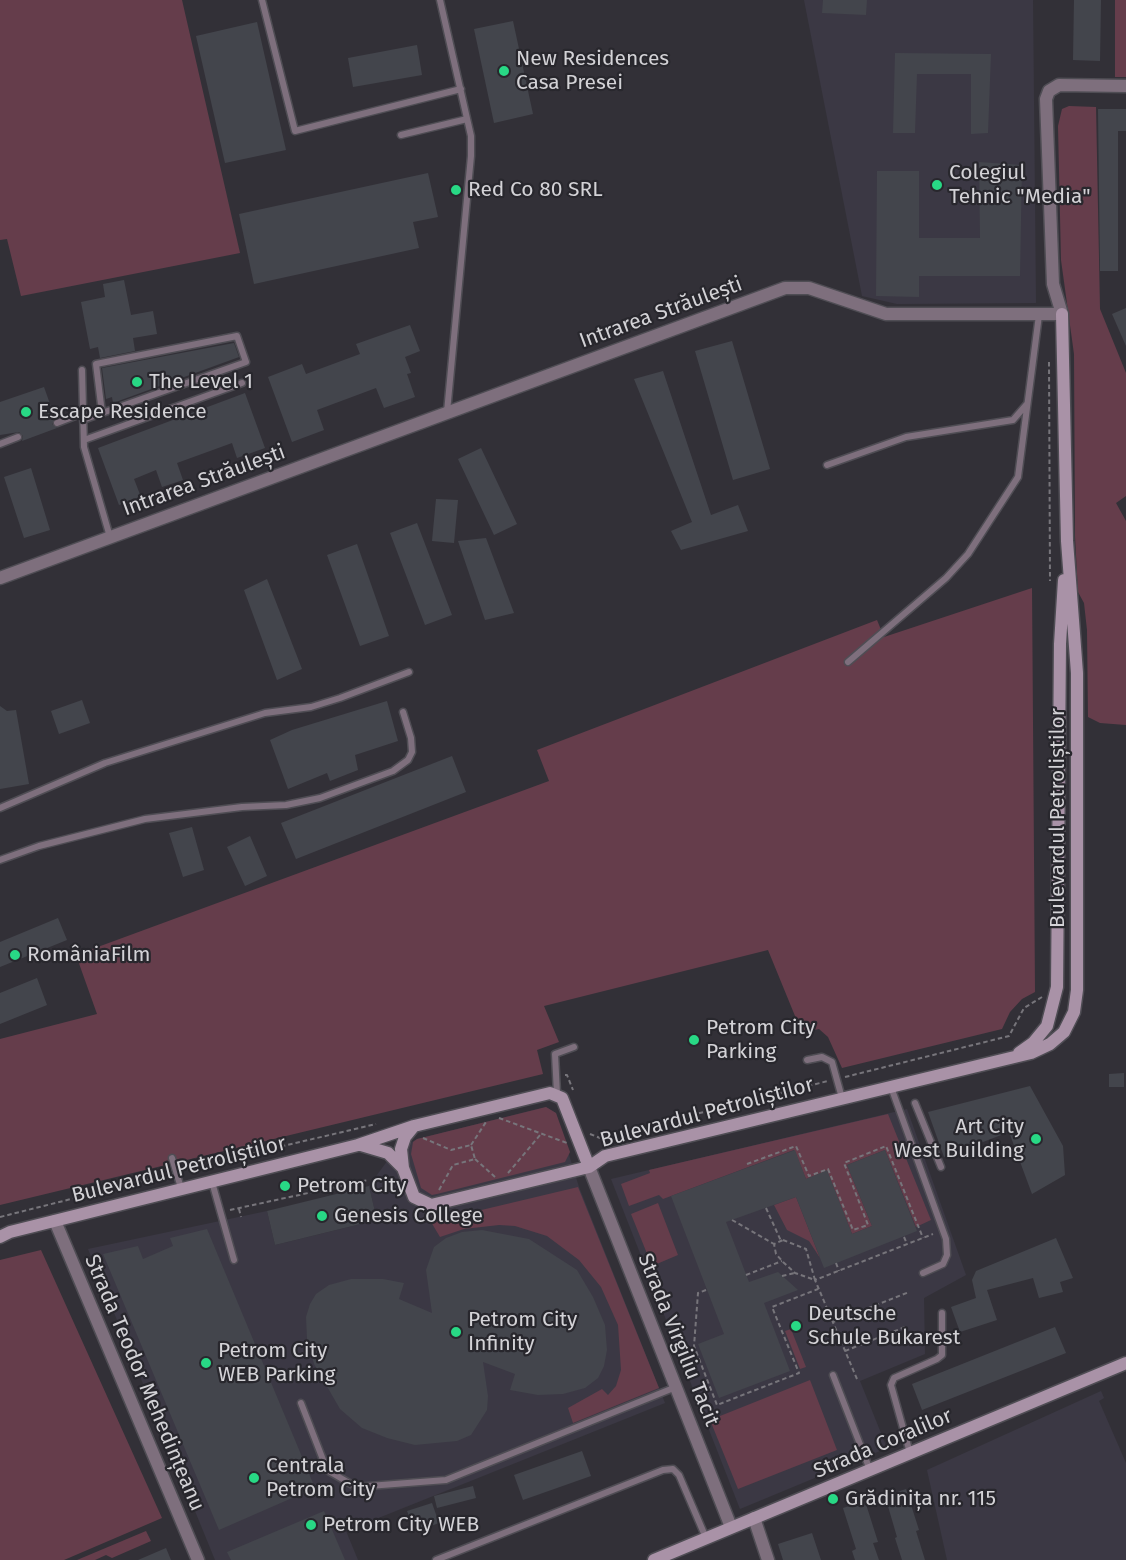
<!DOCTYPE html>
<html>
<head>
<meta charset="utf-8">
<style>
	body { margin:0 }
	canvas { display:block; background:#323037 }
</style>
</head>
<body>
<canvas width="1126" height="1560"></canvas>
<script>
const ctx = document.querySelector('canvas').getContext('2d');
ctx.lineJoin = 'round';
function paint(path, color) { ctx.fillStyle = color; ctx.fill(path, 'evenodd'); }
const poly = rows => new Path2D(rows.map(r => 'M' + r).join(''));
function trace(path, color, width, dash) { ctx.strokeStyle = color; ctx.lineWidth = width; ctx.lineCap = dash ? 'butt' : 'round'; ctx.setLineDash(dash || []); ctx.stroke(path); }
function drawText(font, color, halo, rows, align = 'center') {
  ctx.font = font + ' "Fira Sans",sans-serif'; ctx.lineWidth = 4.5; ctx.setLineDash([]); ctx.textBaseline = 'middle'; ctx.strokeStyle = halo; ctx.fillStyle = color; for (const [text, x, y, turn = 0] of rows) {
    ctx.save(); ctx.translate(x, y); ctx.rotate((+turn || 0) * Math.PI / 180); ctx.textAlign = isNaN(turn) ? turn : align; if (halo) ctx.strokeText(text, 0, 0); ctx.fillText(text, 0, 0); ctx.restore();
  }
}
const built = poly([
	[804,0,1033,0,1036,303,897,304,862,296],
	[546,1107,556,1113,579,1187,665,1403,346,1531,358,1560,215,1560,88,1249,267,1211,275,1245,377,1220,369,1186,393,1153,417,1139],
	[907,1109,966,1275,924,1298,925,1354,860,1381,887,1448,740,1509,611,1179],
	[1101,1391,1104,1398,1099,1401,1126,1463,1126,1560,947,1560,927,1470]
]);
const green = poly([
	[0,0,182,0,240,253,21,296,7,239,0,240],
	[1115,0,1126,0,1126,77,1115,77],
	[1069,106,1096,107,1100,309,1126,373,1126,496,1116,503,1126,521,1126,725,1100,723,1088,717,1087,630,1084,603,1078,592,1075,536,1074,354,1061,260,1058,126,1062,109],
	[1032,588,1035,992,1022,999,1010,1012,1002,1029,842,1068,828,1037,819,1029,802,1033,768,950,544,1006,559,1042,537,1050,543,1074,0,1205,0,1039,97,1014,76,955,549,781,537,750,877,620,884,637],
	[546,1107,556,1113,570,1152,565,1162,437,1194,432,1195,421,1188,411,1154,413,1142,417,1139],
	[888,1114,931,1220,916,1227,885,1150,847,1165,872,1226,852,1234,827,1171,806,1179,794,1150,663,1199,659,1195,629,1206,621,1184,650,1173,649,1170],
	[578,1187,659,1388,573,1423,568,1408,602,1389,608,1395,616,1386,621,1370,618,1325,601,1287,579,1260,547,1236,515,1226,499,1225,464,1229,440,1237,431,1222],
	[796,1197,820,1258,809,1241,787,1230,774,1205],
	[658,1203,678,1255,652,1266,631,1214],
	[41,1250,162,1518,64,1560,0,1560,0,1260],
	[791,1329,806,1367,800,1369,785,1331],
	[810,1380,837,1450,738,1489,710,1420],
	[146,1531,151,1541,112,1558,106,1555,95,1560,77,1560]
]);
const building = poly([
	[823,0,867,0,866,15,822,13],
	[1074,0,1101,0,1100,61,1073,60],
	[513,21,533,114,494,123,474,29],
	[257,22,286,150,225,163,196,36],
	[417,45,422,75,353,87,348,58],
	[895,53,991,54,988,133,971,134,971,74,917,74,915,133,893,133],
	[1098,109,1126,109,1126,131,1118,131,1118,271,1100,271],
	[979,162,1022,165,1020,276,919,276,919,297,876,296,877,171,919,171,919,238,980,238],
	[428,173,438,217,413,222,419,248,254,284,239,214],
	[124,280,131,315,153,311,157,334,133,338,135,351,100,358,98,347,90,349,81,302,105,297,103,284],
	[1126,308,1126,346,1112,314],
	[410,325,420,351,405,357,411,373,407,374,415,397,384,408,376,388,317,410,324,430,292,442,268,377,302,364,306,374,360,354,356,344],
	[732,341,770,469,733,480,695,351],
	[234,343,239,357,113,403,112,397,106,399,102,368],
	[663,371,711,515,738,505,748,531,681,550,671,531,692,522,634,379],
	[44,387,55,418,52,424,57,428,22,441,23,436,19,432,0,435,0,402],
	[245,393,265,448,237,458,232,443,177,463,183,480,162,487,156,470,134,479,141,497,119,505,98,448],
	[481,448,517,524,494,535,458,459],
	[31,468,50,530,24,538,4,477],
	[436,499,458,500,454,543,432,541],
	[417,523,452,615,425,625,390,533],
	[486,538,514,613,485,620,458,541],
	[357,544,389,636,360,646,327,555],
	[267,579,302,669,277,680,244,590],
	[82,700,90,723,59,734,51,711],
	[387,701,398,741,355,755,358,770,330,781,327,773,288,789,270,740,292,730],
	[0,706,7,711,16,710,29,784,0,789],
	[452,756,466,792,296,859,281,823],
	[192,827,204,870,183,877,169,833],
	[250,836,267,876,245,886,227,847],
	[58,918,67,940,0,967,0,942],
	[37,978,47,1005,0,1024,0,993],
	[1124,1073,1124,1087,1109,1087,1109,1074],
	[1030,1086,1063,1146,1065,1175,1032,1194,1009,1132,944,1157,928,1112],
	[795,1150,806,1179,827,1170,852,1234,872,1226,847,1165,885,1150,917,1231,824,1268,796,1197,726,1222,749,1282,778,1272,798,1290,764,1303,790,1371,719,1398,698,1344,724,1334,671,1196],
	[369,1186,377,1220,275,1245,267,1211],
	[207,1229,315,1488,219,1530,103,1254,138,1246,143,1259,173,1246,170,1238],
	[482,1230,529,1239,577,1270,593,1297,605,1325,607,1350,604,1366,598,1378,585,1388,563,1394,538,1395,510,1390,515,1374,483,1362,488,1396,487,1410,471,1435,457,1441,415,1445,387,1438,362,1428,340,1409,314,1364,307,1339,306,1317,310,1304,316,1294,329,1285,351,1279,383,1279,404,1283,399,1299,432,1313,426,1270,434,1247,446,1238,462,1232],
	[1056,1238,1073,1278,1060,1282,1063,1292,1039,1298,1033,1278,987,1290,997,1320,960,1332,951,1307,976,1298,972,1280,976,1271],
	[1055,1327,1066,1353,922,1410,912,1384],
	[582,1451,591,1476,523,1500,514,1475],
	[473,1486,476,1498,437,1508,434,1496],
	[906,1489,919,1530,916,1531,925,1560,902,1560,895,1538,897,1537,885,1496],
	[865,1501,878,1542,873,1543,879,1560,855,1560,852,1551,856,1549,843,1508],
	[432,1503,439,1523,420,1530,417,1520,411,1521,407,1511],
	[324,1511,345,1560,231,1560,227,1552],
	[812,1533,821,1560,783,1560,778,1544],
	[166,1548,171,1560,138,1560]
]);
const path = poly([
	[1049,362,1050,581],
	[565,1075,567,1075,573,1090],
	[845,1077,1009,1036,1024,1008,1042,997],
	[499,1118,567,1143],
	[590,1134,600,1138,828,1081],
	[423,1138,451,1150,471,1145,475,1159,453,1165,439,1190],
	[471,1145,486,1122],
	[475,1159,495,1177],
	[747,1164,796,1146,809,1176,828,1169,853,1230,868,1225,844,1163,886,1146,923,1238],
	[186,1169,376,1124],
	[508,1173,541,1134],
	[353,1183,354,1190],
	[766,1208,781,1241],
	[239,1209,241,1217],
	[230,1210,368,1180],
	[0,1217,166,1175],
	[732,1220,774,1244],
	[904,1237,907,1244],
	[783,1240,806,1249,815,1280,795,1273,783,1262,776,1254,774,1244,783,1240],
	[836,1263,839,1271],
	[746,1275,782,1261],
	[782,1276,795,1273],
	[706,1290,698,1293,694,1346,717,1405,799,1373,772,1307,818,1289],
	[833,1322,909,1292],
	[845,1351,905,1327],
	[857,1379,815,1280,933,1234]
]);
const lane = poly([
	[262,0,295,131,461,89],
	[440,0,471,136,471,156,447,412],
	[401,135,467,119],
	[82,370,84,447,110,537],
	[83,420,102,413,246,362,237,336,96,364,102,413],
	[57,423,83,413],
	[84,440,242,383],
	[0,444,18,437],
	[827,465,906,437,1013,420,1027,404],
	[848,662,946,578,968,554,1018,477,1039,315],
	[0,808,105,763,265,713,311,707,340,698,409,672],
	[0,860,39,846,145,819,242,807,286,805,320,798,393,771,408,760,412,752,411,738,403,712],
	[807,1060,822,1057,832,1062,842,1098],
	[891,1087,946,1239,947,1255,943,1264,923,1273],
	[557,1094,555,1054,574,1047],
	[915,1103,941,1167],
	[172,1158,181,1188],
	[212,1182,234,1260],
	[833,1375,870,1470],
	[301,1403,327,1470,356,1487,446,1480,676,1387],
	[910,1453,891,1385,894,1378,937,1359,942,1355,942,1313],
	[436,1560,663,1470,673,1469,679,1475,706,1538]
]);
const street = poly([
	[0,578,785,288,809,288,886,314,1062,314,1053,284,1046,99,1049,91,1059,85,1126,86],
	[589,1167,731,1527],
	[55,1221,198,1560],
	[754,1518,768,1560]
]);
const secondary = poly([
	[1019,1053,1033,1043,1047,1026,1057,987,1060,644,1064,580],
	[414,1126,405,1137,401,1149,403,1168,414,1197,431,1205,589,1167,605,1156,1031,1053,1050,1044,1064,1032,1074,1012,1077,990,1077,673,1067,541,1062,314],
	[361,1145,388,1153,402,1167],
	[0,1237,10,1232,358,1145,414,1126,550,1093,562,1098,589,1167],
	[654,1560,1126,1363]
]);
const markers = [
	[504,71,6,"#28d885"],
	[937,185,6,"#28d885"],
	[456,190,6,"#28d885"],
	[137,382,6,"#28d885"],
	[26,412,6,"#28d885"],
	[15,955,6,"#28d885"],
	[694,1040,6,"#28d885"],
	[1036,1139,6,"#28d885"],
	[285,1186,6,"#28d885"],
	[322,1216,6,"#28d885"],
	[796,1326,6,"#28d885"],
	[456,1332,6,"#28d885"],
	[206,1363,6,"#28d885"],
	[254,1478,6,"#28d885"],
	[833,1499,6,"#28d885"],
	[311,1525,6,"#28d885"]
];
const poiNames = [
	["New Residences",516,59],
	["Casa Presei",516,83],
	["Colegiul",949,173],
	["Tehnic \"Media\"",949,197],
	["Red Co 80 SRL",468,190],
	["The Level 1",149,382],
	["Escape Residence",38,412],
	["RomâniaFilm",27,955],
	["Petrom City",706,1028],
	["Parking",706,1052],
	["Art City",1024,1127,"right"],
	["West Building",1024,1151,"right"],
	["Petrom City",297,1186],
	["Genesis College",334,1216],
	["Deutsche",808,1314],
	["Schule Bukarest",808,1338],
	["Petrom City",468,1320],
	["Infinity",468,1344],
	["Petrom City",218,1351],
	["WEB Parking",218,1375],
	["Centrala",266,1466],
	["Petrom City",266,1490],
	["Grădinița nr. 115",845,1499],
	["Petrom City WEB",323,1525]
];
const streetNames = [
	["Intrarea Străulești",661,313,-20],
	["Intrarea Străulești",204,481,-20],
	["Bulevardul Petroliștilor",1058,818,-90],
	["Bulevardul Petroliștilor",707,1113,-15],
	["Bulevardul Petroliștilor",179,1170,-14],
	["Strada Virgiliu Tacit",678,1340,68],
	["Strada Teodor Mehedințeanu",144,1383,67],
	["Strada Coralilor",883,1444,-23]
];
paint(built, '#3b3844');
paint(green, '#653d4b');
paint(building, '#43454c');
trace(lane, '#4f4d54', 9);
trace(street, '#4f4d54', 15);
trace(secondary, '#4f4d54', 15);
trace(path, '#77757b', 2, [4.5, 3]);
trace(lane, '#7e6f7d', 6);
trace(street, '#7e6f7d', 12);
trace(secondary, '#a992a7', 12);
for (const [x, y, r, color] of markers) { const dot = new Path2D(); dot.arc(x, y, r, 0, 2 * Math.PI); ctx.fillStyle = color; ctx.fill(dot); trace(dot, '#28272d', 2); }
drawText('21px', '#d3d2d6', '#28272d', poiNames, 'left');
drawText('21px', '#d3d2d6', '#28272d', streetNames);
</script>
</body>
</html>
